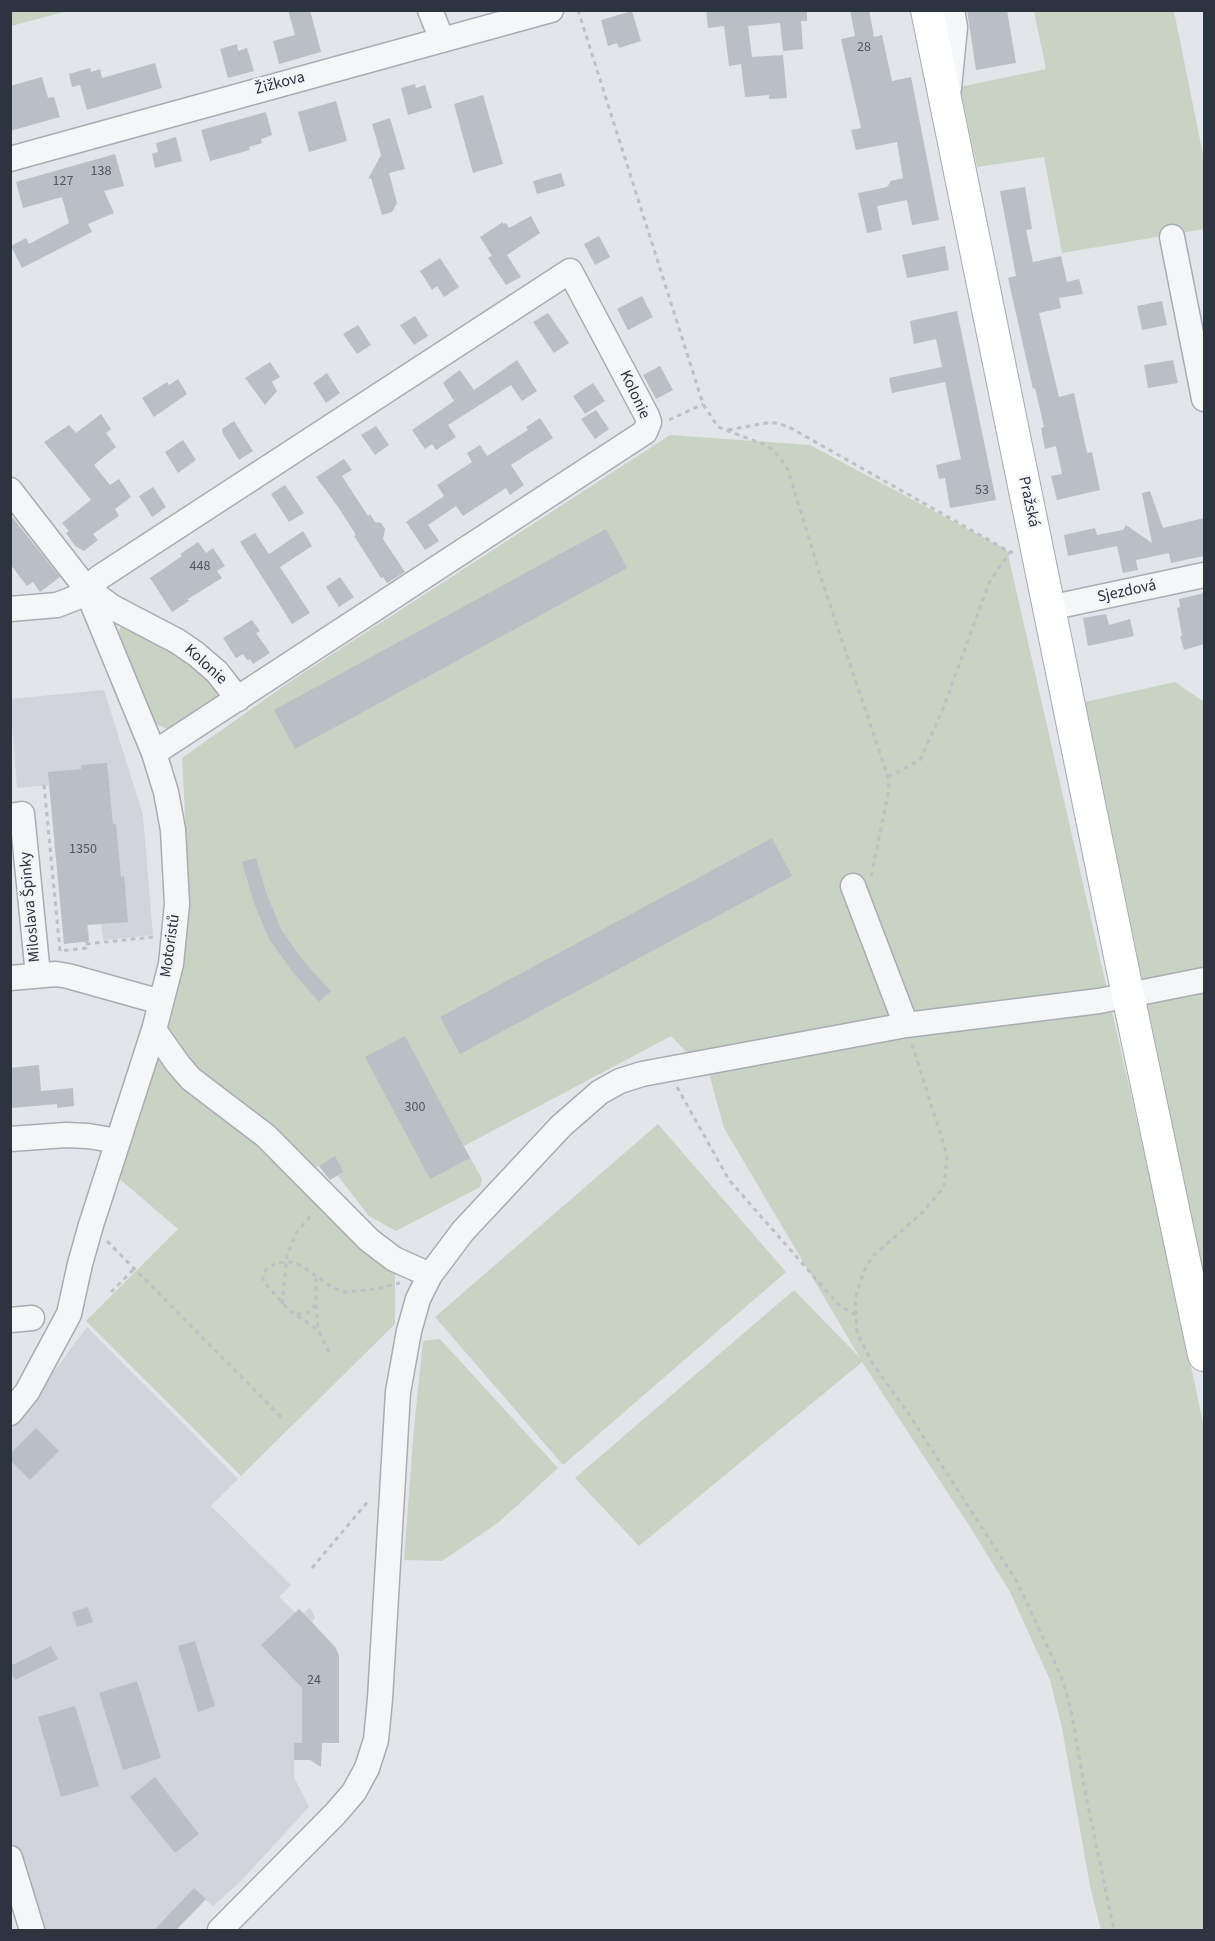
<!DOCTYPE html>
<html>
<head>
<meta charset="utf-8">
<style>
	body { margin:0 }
	#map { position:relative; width:1215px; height:1941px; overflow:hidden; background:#e2e5e9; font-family:"Source Sans 3",sans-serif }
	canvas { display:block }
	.frame { position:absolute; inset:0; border:12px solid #2c3440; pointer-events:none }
</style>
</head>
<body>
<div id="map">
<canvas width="1215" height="1941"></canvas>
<div class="frame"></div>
</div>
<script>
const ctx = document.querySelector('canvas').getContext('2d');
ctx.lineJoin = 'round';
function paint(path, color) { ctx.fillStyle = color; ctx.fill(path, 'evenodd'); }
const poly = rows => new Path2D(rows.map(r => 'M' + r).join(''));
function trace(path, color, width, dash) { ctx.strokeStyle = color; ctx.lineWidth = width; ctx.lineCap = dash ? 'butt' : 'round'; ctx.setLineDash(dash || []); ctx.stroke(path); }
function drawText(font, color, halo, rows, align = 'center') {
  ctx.font = font + ' "Source Sans 3",sans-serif'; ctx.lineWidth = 4.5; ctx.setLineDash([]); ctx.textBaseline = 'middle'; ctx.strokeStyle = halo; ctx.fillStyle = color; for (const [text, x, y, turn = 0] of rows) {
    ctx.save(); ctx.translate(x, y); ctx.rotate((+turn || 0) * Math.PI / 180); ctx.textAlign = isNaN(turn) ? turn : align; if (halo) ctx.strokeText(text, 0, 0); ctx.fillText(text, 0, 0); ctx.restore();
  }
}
const built = poly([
	[104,690,143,815,153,935,103,940,101,924,88,925,89,941,64,944,49,785,17,788,10,699],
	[87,1327,238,1479,211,1506,291,1585,279,1597,295,1612,299,1609,304,1613,310,1607,315,1618,312,1622,335,1647,331,1651,339,1656,339,1743,322,1743,320,1762,312,1760,294,1760,294,1777,309,1807,240,1882,213,1906,205,1900,176,1930,38,1930,11,1841,10,1430]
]);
const green = poly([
	[11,10,68,10,68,11,11,26],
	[1034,11,1174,11,1204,160,1204,229,1062,253,1044,157,977,167,960,87,1046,69],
	[670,435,810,445,1007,550,1155,1200,1204,1427,1204,1930,1101,1930,1090,1886,1062,1728,1050,1680,1010,1592,972,1530,862,1362,639,1546,575,1478,794,1290,860,1358,724,1128,710,1077,671,1036,464,1146,482,1179,480,1187,396,1231,369,1216,338,1176,344,1172,335,1157,310,1171,266,1142,395,1275,395,1324,241,1476,86,1321,178,1229,115,1175,183,958,190,911,182,758,291,681],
	[122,624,182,657,201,671,221,694,220,700,172,731,154,723,116,637],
	[1175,682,1204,702,1204,1279,1085,702],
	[658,1124,786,1272,563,1465,435,1317],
	[440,1339,558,1468,499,1522,442,1561,404,1560,414,1427,423,1341]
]);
const building = poly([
	[288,10,310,10,321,52,279,64,273,41,295,35],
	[706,10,807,10,807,21,801,21,803,49,783,51,780,23,748,26,752,57,783,55,787,98,769,99,769,95,745,97,741,64,729,66,724,26,708,28],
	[850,10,869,10,874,37,882,35,892,81,911,77,939,220,912,225,907,200,877,206,882,230,867,233,858,193,887,187,891,181,903,178,897,142,856,150,851,130,861,128,841,39,855,36],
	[967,10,1007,10,1016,63,976,70],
	[632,11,641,41,619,48,617,43,608,46,601,20],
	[237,44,238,51,247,48,254,71,228,78,220,49],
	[155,63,162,88,87,110,80,85,72,87,69,74,90,68,91,72,100,69,102,78],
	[42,77,48,98,54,97,60,117,10,131,10,86],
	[415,84,416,88,425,85,432,108,408,115,401,88],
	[483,95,503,164,473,173,454,104],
	[336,101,347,141,309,152,298,112],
	[266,112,272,135,261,139,262,143,249,147,250,150,210,161,201,130],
	[390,118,405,169,389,173,397,203,392,212,382,215,371,178,368,179,381,155,372,124],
	[176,137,182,161,155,168,152,154,158,152,156,143],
	[115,154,124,186,104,191,114,213,88,224,92,232,22,268,11,246,26,238,29,244,69,223,62,197,23,208,16,182],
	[561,173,565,186,537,194,533,181],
	[1025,187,1032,229,1026,230,1033,262,1061,256,1067,282,1079,279,1083,294,1059,298,1061,308,1039,313,1059,397,1074,393,1087,453,1092,452,1100,490,1057,500,1051,476,1062,474,1056,446,1045,449,1041,428,1044,427,1035,388,1033,389,1008,278,1016,276,1000,191],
	[531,216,540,233,507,255,521,277,506,285,488,258,492,256,480,237,503,222,503,224,506,223,509,228],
	[599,236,610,257,595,265,584,244],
	[945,246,949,270,907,278,902,255],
	[440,258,459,287,444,297,437,286,432,290,420,271],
	[642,296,653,317,628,330,617,309],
	[1162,301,1167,325,1142,330,1137,306],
	[957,311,996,500,950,508,945,478,939,479,936,465,961,459,945,382,892,393,889,378,942,367,936,339,914,344,910,321],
	[548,313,569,343,554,353,533,322],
	[415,316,428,336,414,345,400,325],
	[358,325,371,345,357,354,343,334],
	[517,360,537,391,522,401,511,385,448,425,456,437,436,450,432,444,425,449,412,430,454,401,443,383,446,380,460,370,474,390],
	[1173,360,1178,383,1148,388,1144,365],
	[270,362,280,377,272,382,277,391,265,405,245,378],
	[660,366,673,390,656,399,643,375],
	[327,373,340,393,326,403,313,383],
	[178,379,187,394,154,417,142,398,167,382,169,385],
	[593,383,605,401,585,414,573,396],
	[596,410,609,429,595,439,581,419],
	[101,414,111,429,106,433,116,447,94,465,110,485,119,479,131,497,115,509,119,516,93,534,98,540,84,551,75,546,66,533,69,531,62,523,91,500,44,442,69,425,76,433],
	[540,418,553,438,511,465,524,485,510,495,506,488,463,516,456,506,428,525,439,541,425,550,406,522,444,496,437,485,472,462,467,453,480,445,487,456,528,430,526,427],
	[234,421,253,451,239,460,223,434,222,429],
	[376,426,389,445,375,455,361,435],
	[183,440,196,460,178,473,165,452],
	[344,459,352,470,342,476,368,516,370,514,375,522,381,523,385,529,383,539,405,572,387,583,383,577,381,578,354,536,356,535,338,507,316,477],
	[285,485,304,513,289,522,271,494],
	[153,487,166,507,152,517,139,496],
	[1150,491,1163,528,1204,518,1204,556,1171,563,1169,553,1136,560,1138,570,1123,573,1117,546,1068,556,1064,535,1095,528,1097,535,1123,530,1126,525,1152,543,1142,493],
	[10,514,60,577,40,592,33,582,27,586,10,564],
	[606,529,627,568,295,749,274,710],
	[303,531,312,546,280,567,310,613,292,624,240,542,255,533,269,554],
	[198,542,206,553,213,548,225,566,217,571,222,578,188,599,189,601,172,612,150,578,182,556,180,554],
	[340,577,354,597,339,607,326,587],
	[1204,593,1204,644,1184,650,1180,636,1182,636,1177,608,1180,607,1179,599],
	[1106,614,1109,625,1130,619,1134,636,1088,646,1083,618],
	[252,620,260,631,256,633,270,653,253,664,250,659,247,660,243,654,236,658,223,638],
	[107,763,113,824,116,824,121,877,124,876,128,922,87,925,89,941,64,944,48,772,81,769,81,765],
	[772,838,792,876,460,1054,440,1017],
	[256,858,267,895,282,931,305,963,331,991,319,1002,292,971,269,939,254,903,242,862],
	[405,1036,470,1158,430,1179,365,1057],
	[39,1065,41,1091,73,1088,74,1106,57,1108,57,1104,11,1108,10,1068],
	[335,1156,344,1172,330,1180,319,1166],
	[36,1428,59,1451,30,1480,10,1460,10,1454],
	[88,1607,93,1622,77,1627,72,1612],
	[299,1609,336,1648,339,1656,339,1743,322,1743,321,1767,310,1760,294,1760,294,1743,302,1743,302,1688,261,1645],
	[195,1641,215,1706,198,1712,178,1646],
	[51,1646,58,1659,15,1680,10,1671,10,1666],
	[137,1681,161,1758,123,1770,99,1693],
	[75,1706,99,1786,61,1797,38,1717],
	[155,1777,199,1834,175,1853,130,1797],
	[194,1888,206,1899,176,1930,154,1930]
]);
const path = poly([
	[578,10,703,404,718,427,768,446,779,456,788,470,822,581,888,777,889,789,871,877],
	[669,420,703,404],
	[728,430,766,423,777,423,789,427,1010,552,1013,552],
	[888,777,920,760,943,709,989,583,1010,552],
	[44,785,60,951,86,948,86,941],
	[86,944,153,937],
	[912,1044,947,1155,944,1187,922,1213,873,1256,864,1271,855,1299,857,1333,873,1364,910,1416,1017,1582,1049,1650,1063,1681,1071,1710,1086,1796,1114,1930],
	[677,1087,729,1180,838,1304,855,1315],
	[107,1241,281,1417],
	[111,1292,134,1269],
	[282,1304,287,1256,296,1233,313,1213],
	[316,1305,318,1328],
	[297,1314,308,1313,316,1304,316,1278],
	[329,1352,318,1330,289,1310,263,1281,263,1276,266,1270,276,1263,292,1262,302,1266,333,1288,346,1292,376,1289,400,1283],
	[312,1568,370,1499]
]);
const minor = poly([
	[430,10,442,40],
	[949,88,955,27,952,10],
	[10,159,551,10],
	[1172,237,1204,399],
	[10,490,86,588,154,753,166,792,173,830,177,904,171,964,154,1030,91,1225,80,1264,69,1314,27,1392,10,1413],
	[86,588,112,607,177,641,196,654,217,672,238,699],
	[1049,608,1204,575],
	[10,609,57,605,75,598,100,577,570,271,647,416,649,422,645,432,154,753],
	[10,816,22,814,38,975],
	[853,886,906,1025],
	[10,978,56,974,68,976,161,1002],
	[154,1030,178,1064,191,1079,266,1136,369,1240,394,1259,430,1275],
	[10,1139,66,1135,88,1136,118,1141],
	[10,1320,32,1318],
	[10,1858,32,1930],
	[220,1930,335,1814,354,1792,367,1768,376,1740,380,1699,398,1392,409,1331,418,1299,430,1275,463,1231,561,1126,600,1092,620,1081,642,1074,906,1025,1099,1001,1204,980]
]);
const major = poly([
	[927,10,1128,995,1204,1355]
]);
const numberNames = [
	["28",864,48],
	["138",101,172],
	["127",63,182],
	["53",982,491],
	["448",200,567],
	["1350",83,850],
	["300",415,1108],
	["24",314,1681]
];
const streetNames = [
	["Žižkova",280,84,-15],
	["Kolonie",634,395,65],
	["Pražská",1028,502,78],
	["Sjezdová",1127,592,-12],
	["Kolonie",205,665,42],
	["Miloslava Špinky",31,907,-95],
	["Motoristů",171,946,-82]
];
paint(built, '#d1d5db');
paint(green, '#c8d3c4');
paint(building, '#babfc6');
trace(minor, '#a8acb3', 27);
trace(major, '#a3aab4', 34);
trace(path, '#bdc0c4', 3, [4.5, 4.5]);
trace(minor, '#f5f6f8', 24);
trace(major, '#fff', 32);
drawText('14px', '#505762', null, numberNames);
drawText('16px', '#2c3440', '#f2f4f7', streetNames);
</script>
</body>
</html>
